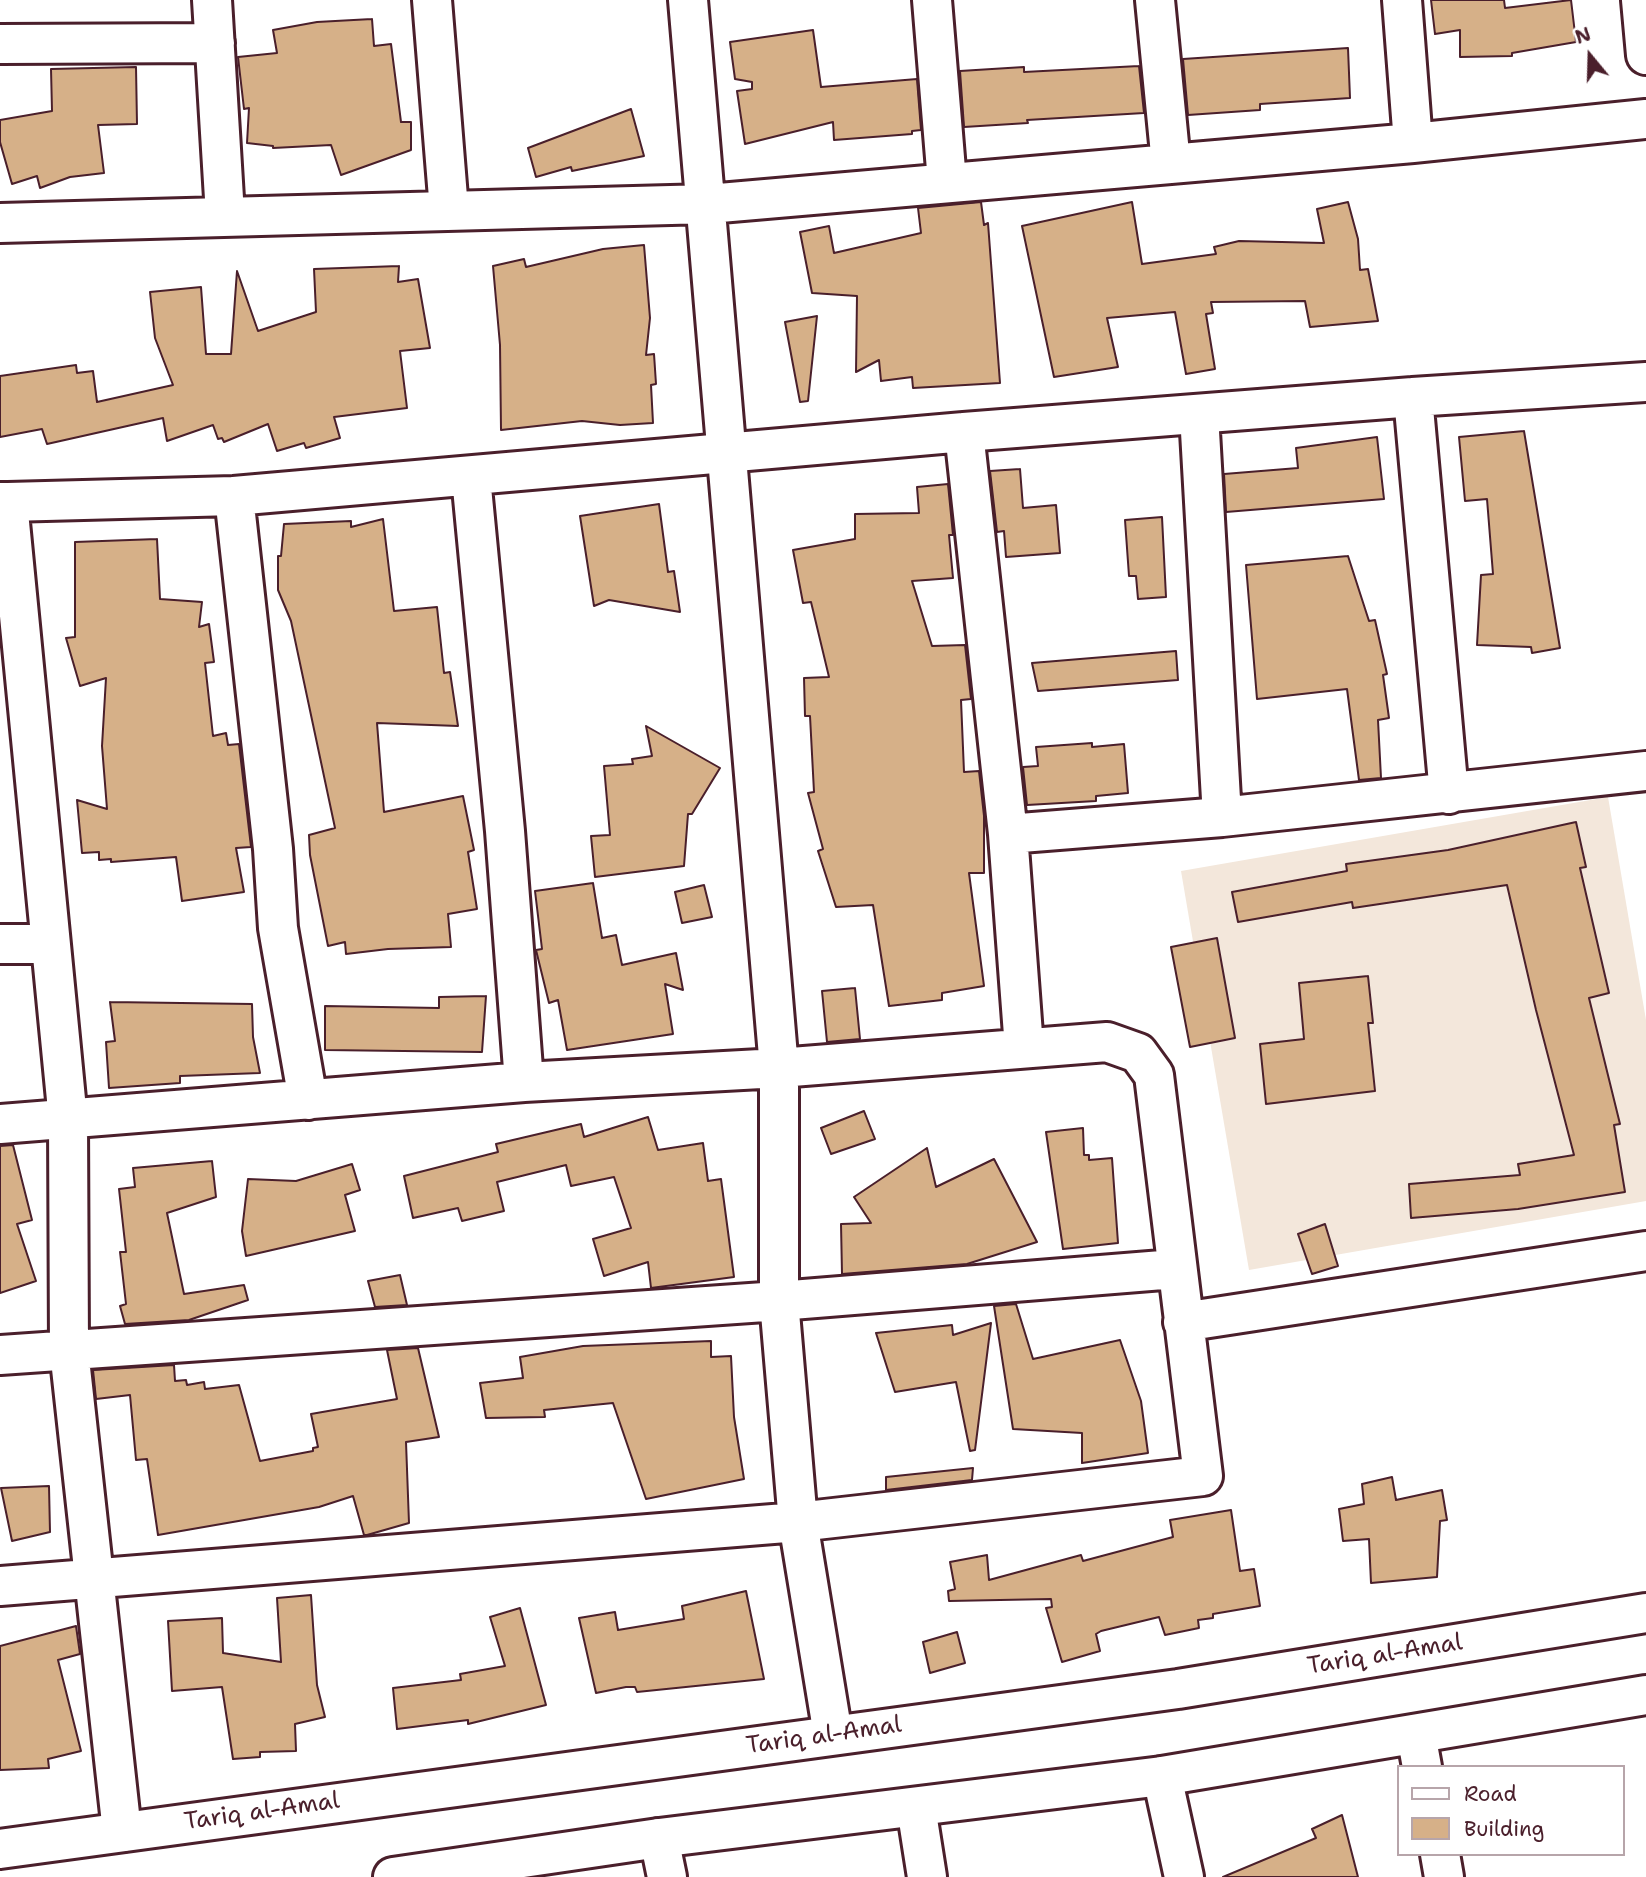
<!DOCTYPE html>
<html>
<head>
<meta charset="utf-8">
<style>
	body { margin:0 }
	#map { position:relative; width:1646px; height:1877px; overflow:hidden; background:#fff; font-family:"Shantell Sans",sans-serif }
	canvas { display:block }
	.legend { position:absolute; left:1397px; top:1765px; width:228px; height:91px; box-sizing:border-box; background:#fff; border:2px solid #b7a5aa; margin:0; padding:9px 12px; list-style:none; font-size:21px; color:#4a1f2b }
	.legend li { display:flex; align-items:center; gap:14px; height:35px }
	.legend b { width:35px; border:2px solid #b7a5aa }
	.north { position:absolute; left:1555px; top:21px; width:70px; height:70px; -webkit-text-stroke:5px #fff; paint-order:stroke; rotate:341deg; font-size:19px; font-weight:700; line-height:28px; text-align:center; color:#4a1f2b }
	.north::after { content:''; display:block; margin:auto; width:24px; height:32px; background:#4a1f2b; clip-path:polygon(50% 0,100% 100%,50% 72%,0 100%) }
</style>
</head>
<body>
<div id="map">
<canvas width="1646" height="1877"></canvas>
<ul class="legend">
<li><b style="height:9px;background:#fff"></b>Road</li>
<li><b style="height:19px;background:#d6b088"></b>Building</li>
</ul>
<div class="north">N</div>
</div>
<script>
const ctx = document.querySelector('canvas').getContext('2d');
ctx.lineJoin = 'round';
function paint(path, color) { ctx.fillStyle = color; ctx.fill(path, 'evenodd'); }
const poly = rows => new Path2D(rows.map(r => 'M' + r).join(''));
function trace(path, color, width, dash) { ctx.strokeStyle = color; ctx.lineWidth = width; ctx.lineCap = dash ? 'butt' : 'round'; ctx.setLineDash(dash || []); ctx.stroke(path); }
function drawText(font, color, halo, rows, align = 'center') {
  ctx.font = font + ' "Shantell Sans",sans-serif'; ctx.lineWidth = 5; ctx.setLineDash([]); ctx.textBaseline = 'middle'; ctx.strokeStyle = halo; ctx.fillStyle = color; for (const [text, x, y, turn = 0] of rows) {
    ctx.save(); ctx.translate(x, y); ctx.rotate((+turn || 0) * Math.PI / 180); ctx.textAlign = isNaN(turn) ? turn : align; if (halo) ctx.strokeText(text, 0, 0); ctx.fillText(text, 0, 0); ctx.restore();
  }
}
const built = poly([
	[1608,797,1646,1020,1646,1201,1249,1270,1181,871]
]);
const building = poly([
	[1431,0,1504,0,1505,8,1571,0,1576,42,1512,53,1512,56,1460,57,1460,30,1435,34,1431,0],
	[372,19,374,46,391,44,401,122,411,122,411,150,341,175,331,145,273,148,273,146,247,143,249,108,244,109,238,57,277,53,273,30,317,22,372,19],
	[813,30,821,87,917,79,921,130,912,131,912,134,834,140,833,122,745,144,737,91,752,89,752,82,735,79,730,42,813,30],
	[1348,48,1350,98,1260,104,1260,110,1188,115,1183,59,1348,48],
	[1139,66,1144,113,1027,120,1028,123,964,127,960,71,1024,67,1024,72,1139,66],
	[136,67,137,124,98,125,104,173,70,177,40,188,37,176,12,184,0,142,0,120,52,111,51,69,136,67],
	[631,109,644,156,572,171,571,167,536,177,528,148,631,109],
	[981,202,984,225,988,223,1000,383,913,388,912,377,881,381,879,360,856,372,857,296,812,293,800,232,829,226,834,253,921,233,918,208,981,202],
	[1132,202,1142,264,1216,254,1214,247,1239,241,1324,243,1317,209,1348,202,1358,239,1360,270,1368,269,1378,321,1310,327,1305,301,1211,302,1213,313,1206,314,1215,369,1186,374,1175,312,1107,318,1118,367,1054,377,1022,226,1132,202],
	[644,245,650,318,646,355,654,354,656,384,651,385,653,423,620,425,582,421,501,430,500,345,493,266,524,259,526,267,603,249,644,245],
	[399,266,398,282,418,279,430,348,400,351,407,408,334,417,340,438,306,448,304,443,277,451,268,424,224,442,222,438,218,439,213,425,167,441,163,418,47,444,42,429,0,437,0,376,76,365,77,373,93,371,97,402,173,385,155,338,150,292,201,287,206,354,231,354,237,271,258,331,316,312,314,269,399,266],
	[817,316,808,401,800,402,785,322,817,316],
	[1524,431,1560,648,1532,653,1531,647,1477,645,1481,575,1493,574,1487,499,1465,501,1459,437,1524,431],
	[1377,437,1384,499,1226,512,1224,474,1298,468,1296,448,1377,437],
	[1020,469,1023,508,1056,505,1060,553,1006,557,1004,531,997,532,990,471,1020,469],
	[948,484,953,535,949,535,953,578,912,581,932,646,965,645,971,699,961,700,964,772,979,771,984,816,984,873,969,873,984,986,942,993,942,1000,889,1006,873,905,836,907,818,851,823,849,808,793,814,792,810,716,805,716,804,678,829,677,811,602,803,603,793,550,855,539,855,514,919,513,917,487,948,484],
	[659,504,668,572,674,571,680,612,609,600,594,606,580,516,659,504],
	[1162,517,1166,597,1138,599,1136,576,1129,576,1125,520,1162,517],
	[383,519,394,611,437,607,444,673,450,672,458,726,377,723,384,812,463,796,474,850,468,852,477,909,448,914,451,947,388,949,346,954,345,942,328,946,310,855,309,835,335,828,291,621,278,590,278,556,281,556,284,524,351,521,351,527,383,519],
	[157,539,160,599,202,602,199,627,209,624,214,662,205,663,213,736,226,733,228,745,239,744,251,847,236,848,244,892,182,901,176,857,111,862,111,859,99,860,99,852,82,853,77,800,107,809,102,746,106,678,80,686,66,638,75,637,75,542,157,539],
	[1348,556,1369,621,1375,620,1387,674,1383,675,1389,718,1378,720,1381,778,1359,780,1347,689,1257,699,1246,565,1348,556],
	[1176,651,1178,680,1038,691,1032,663,1176,651],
	[646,726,720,768,692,814,688,814,684,866,595,877,591,836,610,835,604,766,633,764,632,759,652,756,646,726],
	[1092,743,1092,747,1124,744,1128,793,1096,796,1096,801,1027,805,1023,767,1038,766,1036,747,1092,743],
	[1576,822,1586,867,1580,868,1609,993,1589,998,1620,1124,1614,1125,1625,1192,1518,1209,1411,1218,1409,1184,1520,1175,1518,1164,1574,1155,1536,1010,1507,885,1353,908,1352,902,1238,922,1232,892,1347,871,1346,864,1448,850,1576,822],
	[593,883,602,938,616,935,622,965,676,953,683,990,665,984,673,1034,567,1050,558,1000,549,1003,536,950,542,949,535,891,593,883],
	[704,885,712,917,682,923,675,892,704,885],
	[1217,938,1235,1038,1190,1047,1171,947,1217,938],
	[1368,976,1373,1023,1368,1023,1375,1091,1266,1104,1260,1044,1304,1039,1299,983,1368,976],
	[855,988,860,1039,827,1042,822,991,855,988],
	[486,996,482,1052,325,1050,325,1006,439,1008,439,997,486,996],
	[110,1002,252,1004,253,1037,260,1073,180,1076,180,1083,109,1088,106,1042,115,1041,110,1002],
	[864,1111,875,1139,831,1154,821,1128,864,1111],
	[648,1117,658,1150,703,1143,708,1181,721,1179,734,1277,651,1288,648,1262,604,1276,593,1239,631,1228,614,1177,571,1186,566,1165,497,1182,504,1211,462,1221,458,1208,413,1218,404,1176,498,1152,496,1144,581,1124,584,1137,648,1117],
	[1083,1128,1084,1155,1089,1155,1089,1160,1112,1158,1118,1243,1063,1249,1046,1132,1083,1128],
	[13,1145,32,1220,17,1224,36,1281,0,1293,0,1146,13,1145],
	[927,1148,936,1187,994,1159,1037,1242,967,1264,842,1274,841,1224,871,1223,854,1197,927,1148],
	[212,1161,216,1197,167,1213,184,1294,244,1285,248,1300,189,1320,125,1324,120,1306,126,1304,120,1252,126,1252,119,1189,135,1187,133,1168,212,1161],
	[352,1164,360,1190,345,1195,355,1231,246,1256,242,1231,248,1179,296,1181,352,1164],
	[1325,1224,1338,1266,1312,1274,1298,1234,1325,1224],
	[400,1275,407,1305,375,1307,368,1281,400,1275],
	[1016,1304,1033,1359,1120,1340,1141,1401,1148,1453,1082,1463,1082,1433,1013,1429,994,1306,1016,1304],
	[991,1323,975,1450,970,1451,956,1382,895,1392,876,1333,952,1325,953,1335,991,1323],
	[711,1341,711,1357,731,1356,734,1417,744,1479,646,1499,613,1403,544,1410,545,1417,486,1418,480,1383,523,1378,520,1357,583,1346,711,1341],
	[418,1348,439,1437,406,1442,409,1523,367,1535,364,1535,353,1496,319,1507,158,1535,147,1459,136,1460,130,1395,96,1399,93,1370,174,1365,175,1381,186,1380,187,1385,204,1382,205,1389,239,1385,260,1461,313,1451,313,1448,318,1447,311,1414,397,1399,387,1350,418,1348],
	[973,1468,972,1480,886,1490,886,1477,973,1468],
	[1392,1477,1396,1500,1442,1490,1447,1520,1440,1521,1437,1577,1371,1583,1369,1539,1343,1541,1339,1509,1364,1504,1362,1484,1392,1477],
	[49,1486,50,1532,12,1541,1,1488,49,1486],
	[1231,1510,1240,1571,1254,1569,1260,1606,1213,1614,1213,1618,1198,1620,1199,1628,1165,1635,1159,1617,1101,1631,1096,1634,1100,1651,1062,1662,1046,1608,1052,1607,1051,1599,949,1601,948,1591,955,1589,950,1562,987,1555,989,1580,1081,1555,1083,1561,1173,1537,1170,1520,1231,1510],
	[746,1591,764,1679,637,1692,635,1687,626,1687,596,1693,579,1618,615,1612,618,1630,684,1619,682,1606,746,1591],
	[311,1595,317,1685,325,1717,295,1724,296,1751,260,1752,260,1757,233,1759,222,1687,172,1691,168,1621,222,1618,223,1653,281,1662,277,1598,311,1595],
	[520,1608,546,1705,468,1724,468,1720,397,1729,393,1688,461,1680,460,1674,505,1666,490,1617,520,1608],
	[76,1626,80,1654,58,1660,81,1751,48,1759,49,1768,0,1770,0,1646,76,1626],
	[957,1632,965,1663,930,1673,923,1642,957,1632],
	[1342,1815,1358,1877,1223,1877,1316,1838,1312,1829,1342,1815]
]);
const street = poly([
	[212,0,225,215],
	[432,0,449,210],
	[688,0,779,1068,779,1301,798,1522,833,1735],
	[932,0,947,182],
	[1155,0,1171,164],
	[1402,0,1413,143],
	[1641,0,1646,55],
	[0,44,215,43],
	[0,223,708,204,1413,143,1646,119],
	[1413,397,1449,794],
	[1199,414,1222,817],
	[964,432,1008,834,1024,1048],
	[471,477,505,831,524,1082],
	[234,496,273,849,278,928,308,1100],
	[0,502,8,502,68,1120,69,1350,122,1832],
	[8,502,234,496,964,432,1413,397,1646,382],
	[1008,834,1222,817,1646,771],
	[0,944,49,944],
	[0,1124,524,1082,779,1068,1107,1042,1138,1053,1154,1075,1203,1476,798,1522,0,1586],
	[1183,1322,1646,1251],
	[0,1355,779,1301,1175,1269],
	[1416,1734,1422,1767],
	[1162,1776,1184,1877],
	[916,1807,927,1877],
	[659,1838,667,1877],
	[1440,1854,1444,1877]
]);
const highway = poly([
	[0,1849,1178,1689,1646,1613],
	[393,1877,659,1838,1162,1776,1646,1695]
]);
const streetNames = [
	["Tariq al-Amal",1385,1655,-9],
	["Tariq al-Amal",824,1736,-8],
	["Tariq al-Amal",262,1812,-8]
];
paint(built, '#f3e7db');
paint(building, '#d6b088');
trace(building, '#4a1f2b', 2);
trace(street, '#4a1f2b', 44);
trace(highway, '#4a1f2b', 44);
trace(street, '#fff', 38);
trace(highway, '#fff', 38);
drawText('24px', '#4a1f2b', '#fff', streetNames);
</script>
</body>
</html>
